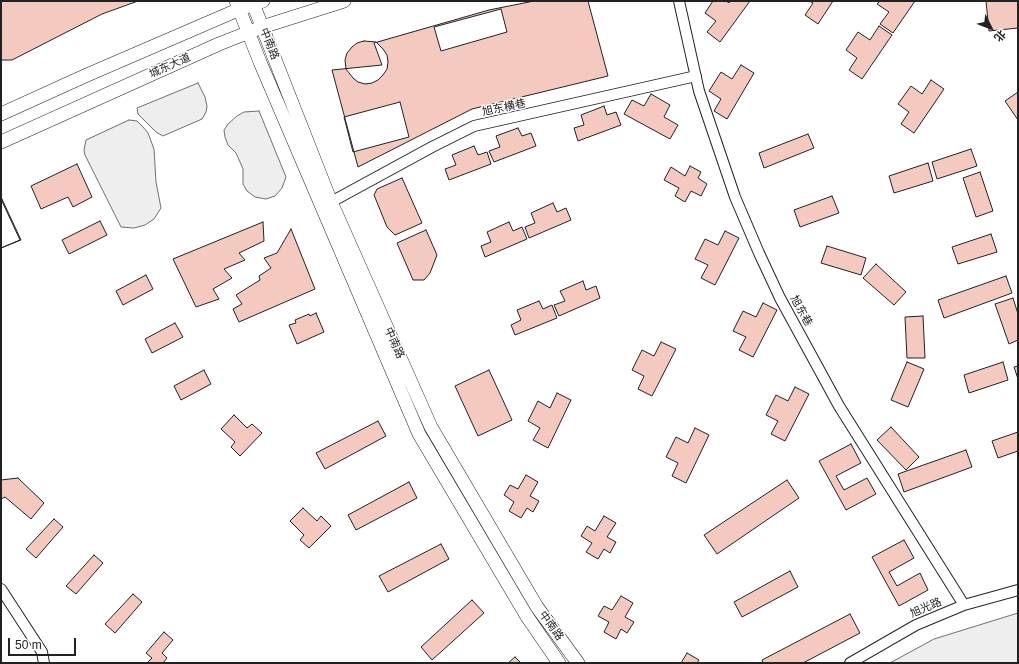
<!DOCTYPE html>
<html>
<head>
<meta charset="utf-8">
<style>
	body { margin:0 }
	#map { position:relative; width:1019px; height:664px; overflow:hidden; background:#fff; font-family:Helvetica,"Noto Sans SC",sans-serif }
	canvas { display:block }
	.frame { position:absolute; inset:0; border:2px solid #222; pointer-events:none }
	.north { position:absolute; left:971px; top:8px; width:40px; height:40px; -webkit-text-stroke:3px #fff; paint-order:stroke; rotate:132deg; font-size:11px; font-weight:700; line-height:16px; text-align:center; color:#222 }
	.north::after { content:''; display:block; margin:auto; width:14px; height:18px; background:#222; clip-path:polygon(50% 0,100% 100%,50% 72%,0 100%) }
	.scale { position:absolute; left:8px; top:638px; width:68px; height:18px; box-sizing:border-box; border:2px solid #222; border-top:0; padding-left:5px; font-size:12px; line-height:14px; white-space:nowrap; color:#222; -webkit-text-stroke:3px #fff; paint-order:stroke }
</style>
</head>
<body>
<div id="map">
<canvas width="1019" height="664"></canvas>
<div class="frame"></div>
<div class="north">北</div>
<div class="scale">50 m</div>
</div>
<script>
const ctx = document.querySelector('canvas').getContext('2d');
ctx.lineJoin = 'round';
function paint(path, color) { ctx.fillStyle = color; ctx.fill(path, 'evenodd'); }
const poly = rows => new Path2D(rows.map(r => 'M' + r).join(''));
function trace(path, color, width, dash) { ctx.strokeStyle = color; ctx.lineWidth = width; ctx.lineCap = dash ? 'butt' : 'round'; ctx.setLineDash(dash || []); ctx.stroke(path); }
function drawText(font, color, halo, rows, align = 'center') {
  ctx.font = font + ' Helvetica,"Noto Sans SC",sans-serif'; ctx.lineWidth = 3; ctx.setLineDash([]); ctx.textBaseline = 'middle'; ctx.strokeStyle = halo; ctx.fillStyle = color; for (const [text, x, y, turn = 0] of rows) {
    ctx.save(); ctx.translate(x, y); ctx.rotate((+turn || 0) * Math.PI / 180); ctx.textAlign = isNaN(turn) ? turn : align; if (halo) ctx.strokeText(text, 0, 0); ctx.fillText(text, 0, 0); ctx.restore();
  }
}
const green = poly([
	[198,83,205,97,207,106,206,112,202,119,163,136,156,132,138,114,137,108,198,83],
	[259,111,286,177,282,188,275,196,266,199,255,197,247,191,243,184,243,169,240,162,236,153,228,145,225,137,224,130,228,124,237,116,244,112,259,111],
	[129,120,137,121,143,127,148,133,154,149,156,182,161,208,154,219,145,225,134,228,121,227,85,155,84,150,86,140,129,120],
	[1018,613,1018,663,890,663,934,639,1018,613]
]);
const building = poly([
	[1,1,138,1,102,14,12,60,1,60,1,1],
	[534,1,588,1,608,76,472,109,358,167,332,70,382,65,374,43,489,10,534,1],
	[713,1,726,1,729,3,730,1,750,1,720,42,707,32,716,21,705,13,713,1],
	[809,1,833,1,818,24,805,15,813,3,809,1],
	[880,1,915,1,893,33,880,24,889,12,877,4,880,1],
	[986,1,1018,1,1018,28,989,31,986,1],
	[501,9,507,32,441,51,434,27,501,9],
	[879,26,892,35,862,79,849,70,857,58,846,50,858,32,870,40,879,26],
	[364,41,376,42,383,49,387,55,388,62,387,69,383,75,378,80,372,83,365,84,358,82,353,78,346,69,345,60,347,53,352,47,357,43,364,41],
	[741,65,754,73,727,119,714,111,721,99,709,91,721,72,732,79,741,65],
	[931,80,944,89,914,133,901,124,909,112,898,104,911,86,922,94,931,80],
	[1018,92,1018,120,1005,101,1018,92],
	[651,94,670,105,664,117,678,125,670,139,624,114,632,100,644,106,651,94],
	[400,102,409,137,353,152,344,117,400,102],
	[604,106,607,115,616,112,621,125,578,141,574,128,584,125,581,115,604,106],
	[518,128,522,136,531,133,536,146,494,162,489,151,500,147,496,136,518,128],
	[808,134,814,148,764,168,759,153,808,134],
	[474,146,478,155,487,152,491,164,449,180,445,169,456,165,452,155,474,146],
	[971,149,977,166,937,179,932,162,971,149],
	[928,163,933,181,894,193,889,176,928,163],
	[77,164,92,197,73,207,68,197,41,209,31,186,77,164],
	[690,166,701,172,698,178,707,184,701,196,691,191,685,202,675,196,679,188,664,180,671,167,685,176,690,166],
	[980,172,993,211,976,217,963,178,980,172],
	[402,178,422,223,395,235,387,227,374,195,377,189,402,178],
	[832,196,839,213,800,227,794,210,832,196],
	[1,197,21,240,1,248,1,197],
	[1,199,20,240,1,248,1,199],
	[553,203,557,212,566,208,571,220,529,238,525,227,535,223,531,213,553,203],
	[100,221,107,235,69,254,62,240,100,221],
	[263,222,264,241,239,253,245,260,224,269,232,278,213,289,219,299,196,307,173,259,263,222],
	[509,222,513,231,522,227,527,239,485,257,481,246,491,242,487,232,509,222],
	[291,229,315,289,239,322,233,309,242,304,236,295,260,280,259,276,271,268,264,258,277,253,291,229],
	[426,230,437,255,430,273,424,280,413,280,397,243,426,230],
	[725,231,739,238,715,285,701,278,708,265,695,259,705,239,718,245,725,231],
	[991,234,997,252,958,264,952,247,991,234],
	[827,246,866,258,861,275,821,263,827,246],
	[876,264,906,292,894,305,863,278,876,264],
	[146,275,153,289,123,305,116,291,146,275],
	[1006,276,1012,293,944,318,938,300,1006,276],
	[583,281,586,290,596,286,600,298,559,316,554,305,565,301,560,291,583,281],
	[1013,298,1018,314,1018,340,1009,344,995,304,1013,298],
	[539,301,543,309,552,305,557,318,515,335,511,325,521,320,517,310,539,301],
	[763,303,777,310,753,357,739,350,746,337,733,331,743,311,756,317,763,303],
	[316,313,324,332,297,344,289,325,296,323,295,320,309,314,310,316,316,313],
	[923,316,925,358,907,358,905,317,923,316],
	[175,323,183,337,152,353,145,339,175,323],
	[661,342,676,349,652,396,638,389,644,376,632,370,642,350,654,356,661,342],
	[907,362,924,369,908,407,891,400,907,362],
	[1003,362,1008,380,969,393,964,375,1003,362],
	[1018,366,1018,379,1014,367,1018,366],
	[204,370,211,384,181,400,174,386,204,370],
	[489,370,512,420,478,436,455,386,489,370],
	[795,387,809,394,785,441,771,434,778,421,766,415,776,395,788,401,795,387],
	[557,393,571,400,548,448,533,440,540,428,528,421,538,401,550,408,557,393],
	[234,415,247,428,252,424,262,433,240,456,231,447,235,442,221,429,234,415],
	[378,421,386,436,325,469,316,453,378,421],
	[891,427,919,457,906,470,877,440,891,427],
	[695,428,709,435,686,483,672,476,678,463,666,457,676,437,688,443,695,428],
	[1018,432,1018,451,998,458,992,441,1018,432],
	[851,444,861,463,836,476,844,490,867,478,876,494,846,510,819,461,851,444],
	[966,450,972,467,904,492,898,474,966,450],
	[526,475,538,482,530,496,539,501,533,512,527,508,521,518,509,511,514,502,504,495,510,485,518,489,526,475],
	[18,478,44,503,31,519,5,497,1,499,1,480,18,478],
	[787,480,799,498,717,554,704,535,787,480],
	[409,482,417,498,356,530,348,515,409,482],
	[303,508,317,521,321,516,331,526,309,548,300,540,304,535,290,521,303,508],
	[604,516,616,523,607,537,616,542,610,553,604,549,598,559,586,552,592,543,581,536,587,526,595,531,604,516],
	[54,519,63,527,36,558,26,549,54,519],
	[904,540,914,558,889,572,897,586,920,573,928,590,899,606,872,557,904,540],
	[441,544,449,559,388,592,379,576,441,544],
	[94,555,103,563,76,594,66,586,94,555],
	[790,571,798,587,742,617,734,602,790,571],
	[133,594,142,602,115,633,105,624,133,594],
	[621,596,633,603,625,617,634,622,627,633,621,629,616,639,604,632,609,622,598,616,604,606,612,610,621,596],
	[472,600,484,613,432,660,421,647,472,600],
	[850,614,860,633,803,663,763,663,762,660,850,614],
	[164,632,173,640,162,653,167,658,163,663,147,663,152,658,146,653,164,632],
	[687,653,699,660,697,663,681,663,687,653],
	[515,657,521,663,508,663,515,657]
]);
const minor = poly([
	[679,1,699,91,735,197,759,253,780,298,839,406,964,605],
	[331,202,432,147,474,126,696,76],
	[1,589,42,652,44,663],
	[850,663,916,625,964,605,1018,590]
]);
const major = poly([
	[236,1,260,62,419,434,526,615,559,663],
	[252,1,331,202,431,427,537,607,578,663],
	[1,114,87,75,240,9,263,1],
	[1,142,219,44,262,27,344,1]
]);
const streetNames = [
	["中南路",269,44,68],
	["城东大道",170,66,-24],
	["旭东横巷",504,108,-12],
	["旭东巷",801,311,61],
	["中南路",394,343,66],
	["旭光路",926,608,-23],
	["中南路",551,626,54]
];
paint(green, '#eee');
trace(green, '#6f6f6f', 1);
paint(building, '#f3c9c0');
trace(building, '#222', 1);
trace(minor, '#222', 12);
trace(major, '#222', 14);
trace(minor, '#fff', 10);
trace(major, '#fff', 13);
drawText('11px', '#222', '#fff', streetNames);
</script>
</body>
</html>
